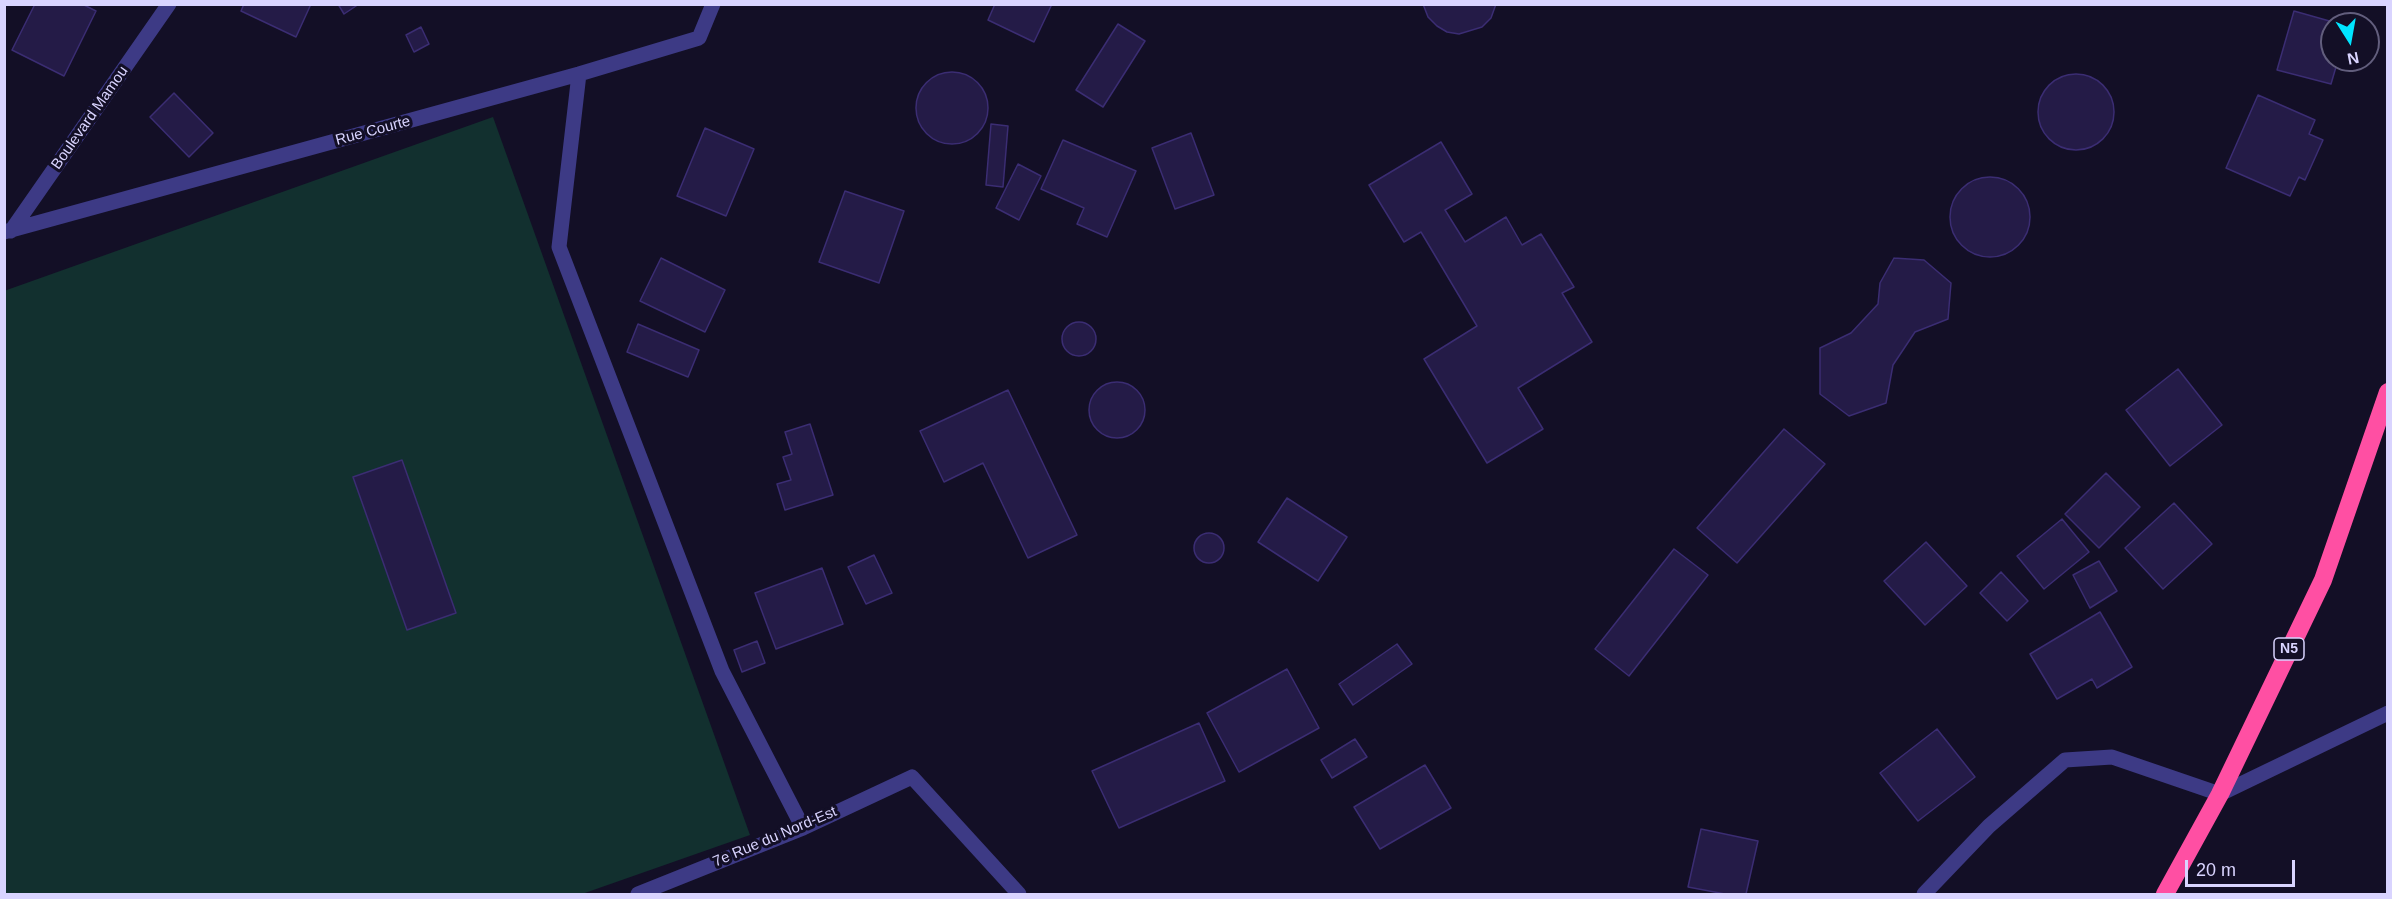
<!DOCTYPE html>
<html>
<head>
<meta charset="utf-8">
<style>
	body { margin:0 }
	#map { position:relative; width:2392px; height:899px; overflow:hidden; background:#130f26; font-family:Helvetica,sans-serif }
	canvas { display:block }
	.frame { position:absolute; inset:0; border:6px solid #d9d4ff; pointer-events:none }
	.north { position:absolute; left:2320px; top:12px; width:60px; height:60px; box-sizing:border-box; background:#130f26; border:2px solid #625e7d; border-radius:50%; rotate:169deg; font-size:16px; font-weight:700; line-height:24px; text-align:center; color:#d9d4ff }
	.north::after { content:''; display:block; margin:auto; width:21px; height:27px; background:#00e5ff; clip-path:polygon(50% 0,100% 100%,50% 72%,0 100%) }
	.scale { position:absolute; left:2185px; top:860px; width:110px; height:27px; box-sizing:border-box; border:3px solid #d9d4ff; border-top:0; padding-left:8px; font-size:18px; line-height:21px; white-space:nowrap; color:#d9d4ff; -webkit-text-stroke:4px #130f26; paint-order:stroke }
</style>
</head>
<body>
<div id="map">
<canvas width="2392" height="899"></canvas>
<div class="frame"></div>
<div class="north">N</div>
<div class="scale">20 m</div>
</div>
<script>
const ctx = document.querySelector('canvas').getContext('2d');
ctx.lineJoin = 'round';
function paint(path, color) { ctx.fillStyle = color; ctx.fill(path, 'evenodd'); }
const poly = rows => new Path2D(rows.map(r => 'M' + r).join(''));
function trace(path, color, width, dash) { ctx.strokeStyle = color; ctx.lineWidth = width; ctx.lineCap = dash ? 'butt' : 'round'; ctx.setLineDash(dash || []); ctx.stroke(path); }
function drawText(font, color, halo, rows, align = 'center') {
  ctx.font = font + ' Helvetica,sans-serif'; ctx.lineWidth = 6; ctx.setLineDash([]); ctx.textBaseline = 'middle'; ctx.strokeStyle = halo; ctx.fillStyle = color; for (const [text, x, y, turn = 0] of rows) {
    ctx.save(); ctx.translate(x, y); ctx.rotate((+turn || 0) * Math.PI / 180); ctx.textAlign = isNaN(turn) ? turn : align; if (halo) ctx.strokeText(text, 0, 0); ctx.fillText(text, 0, 0); ctx.restore();
  }
}
const green = poly([
	[493,117,750,835,582,894,5,894,4,291]
]);
const building = poly([
	[35,4,82,4,96,11,64,76,12,50,35,4],
	[244,4,311,4,296,37,241,11,244,4],
	[338,4,359,4,344,14,338,4],
	[995,4,1052,4,1034,42,988,20,995,4],
	[1423,4,1496,4,1491,18,1482,27,1459,34,1447,32,1437,26,1428,17,1423,4],
	[2294,11,2340,24,2332,24,2332,60,2338,60,2331,84,2277,70,2294,11],
	[1118,24,1145,41,1103,107,1076,90,1118,24],
	[421,27,429,44,414,52,406,35,421,27],
	'916 108a36 36 0 1 1 72 0a36 36 0 1 1-72 0Z',
	'2038 112a38 38 0 1 1 76 0a38 38 0 1 1-76 0Z',
	[174,93,213,133,189,157,150,117,174,93],
	[2258,95,2315,120,2309,134,2323,140,2305,180,2299,177,2290,196,2226,168,2258,95],
	[991,124,1008,126,1003,187,986,185,991,124],
	[705,128,754,149,726,216,677,196,705,128],
	[1191,133,1214,195,1175,209,1152,148,1191,133],
	[1063,140,1136,171,1107,237,1077,224,1084,208,1041,189,1063,140],
	[1441,142,1472,194,1445,210,1465,242,1506,217,1522,245,1541,234,1574,287,1562,293,1592,342,1518,388,1543,429,1487,463,1424,359,1477,326,1421,232,1404,242,1369,185,1441,142],
	[1018,164,1041,176,1019,220,996,208,1018,164],
	'1950 217a40 40 0 1 1 80 0a40 40 0 1 1-80 0Z',
	[845,191,904,211,879,283,819,262,845,191],
	[661,258,725,290,705,332,640,301,661,258],
	[1894,258,1924,260,1951,283,1948,319,1915,332,1893,365,1886,403,1849,416,1820,394,1820,348,1851,333,1878,304,1880,283,1894,258],
	'1062 339a17 17 0 1 1 34 0a17 17 0 1 1-34 0Z',
	[638,324,699,350,688,377,627,352,638,324],
	[2178,369,2222,425,2170,466,2126,410,2178,369],
	'1089 410a28 28 0 1 1 56 0a28 28 0 1 1-56 0Z',
	[1008,390,1077,535,1028,558,983,463,944,482,920,431,1008,390],
	[810,424,833,495,785,510,777,484,791,480,783,457,792,454,785,432,810,424],
	[1784,429,1825,464,1737,563,1697,528,1784,429],
	[402,460,456,613,407,630,353,477,402,460],
	[2106,473,2140,507,2099,548,2065,514,2106,473],
	[1287,498,1347,537,1318,581,1258,542,1287,498],
	[2174,503,2212,544,2163,589,2125,548,2174,503],
	[2062,519,2089,552,2044,589,2017,556,2062,519],
	'1194 548a15 15 0 1 1 30 0a15 15 0 1 1-30 0Z',
	[1926,542,1967,586,1925,625,1884,581,1926,542],
	[1674,549,1708,575,1629,676,1595,649,1674,549],
	[874,555,892,593,866,604,848,567,874,555],
	[2099,561,2117,591,2090,608,2073,575,2099,561],
	[822,568,843,624,776,649,755,593,822,568],
	[2001,572,2028,601,2007,621,1980,593,2001,572],
	[2100,612,2132,667,2097,688,2092,679,2057,699,2030,654,2100,612],
	[757,641,765,663,742,672,734,650,757,641],
	[1397,644,1412,664,1353,705,1339,684,1397,644],
	[1287,669,1319,728,1239,772,1207,713,1287,669],
	[1199,723,1225,781,1119,828,1092,771,1199,723],
	[1937,729,1975,777,1918,821,1880,773,1937,729],
	[1355,739,1367,757,1332,778,1321,760,1355,739],
	[1425,765,1451,808,1380,849,1354,807,1425,765],
	[1701,829,1758,841,1746,894,1725,894,1688,887,1701,829]
]);
const minor = poly([
	[579,74,559,247,722,671,803,828],
	[11,231,169,4],
	[4,232,579,74,699,38,713,4],
	[638,894,803,828,912,777,1019,894],
	[1924,894,1989,826,2065,760,2112,757,2220,794,2388,713]
]);
const highway = poly([
	[2165,894,2220,794,2323,580,2388,392]
]);
const shields = [
	[2289,649,30]
];
const shieldNames = [
	["N5",2289,649]
];
const streetNames = [
	["Boulevard Mamou",90,118,-55],
	["Rue Courte",373,131,-15],
	["7e Rue du Nord-Est",775,837,-23]
];
paint(green, '#12302f');
paint(building, '#241b47');
trace(building, '#3b2d73', 1.5);
trace(minor, '#3d3a85', 15);
trace(highway, '#ff4fa3', 18);
for (const [x, y, w] of shields) { const box = new Path2D(); box.roundRect(x - w / 2, y - 11, w, 22, 4.5); ctx.fillStyle = '#130f26'; ctx.fill(box); trace(box, '#d9d4ff', 1.5); }
drawText('bold 14px', '#d9d4ff', null, shieldNames);
drawText('15px', '#d9d4ff', '#130f26', streetNames);
</script>
</body>
</html>
